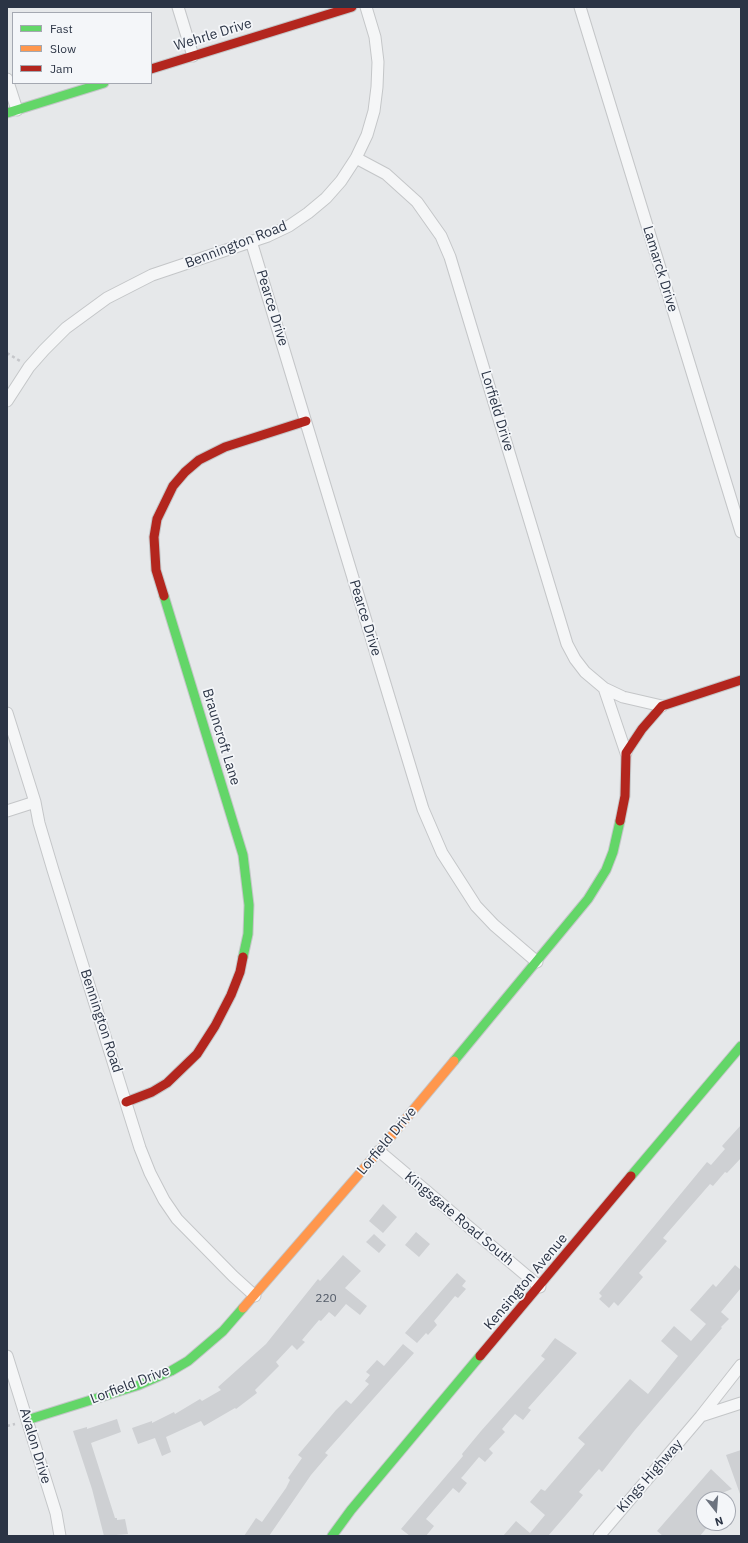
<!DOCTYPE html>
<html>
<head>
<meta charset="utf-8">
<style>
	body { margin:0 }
	#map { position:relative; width:748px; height:1543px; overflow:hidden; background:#e6e8ea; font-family:"IBM Plex Sans",sans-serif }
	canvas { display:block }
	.frame { position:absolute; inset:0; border:8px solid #2b3445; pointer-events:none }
	.legend { position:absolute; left:12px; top:12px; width:140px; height:72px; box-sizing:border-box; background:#f4f6f9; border:1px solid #a4a8b1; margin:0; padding:5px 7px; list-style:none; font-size:12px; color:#2b3445 }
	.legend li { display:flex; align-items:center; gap:8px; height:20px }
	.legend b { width:20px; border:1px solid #a4a8b1 }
	.north { position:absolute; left:696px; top:1491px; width:40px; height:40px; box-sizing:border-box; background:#f4f6f9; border:1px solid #a4a8b1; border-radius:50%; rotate:163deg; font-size:11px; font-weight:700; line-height:16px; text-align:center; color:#2b3445 }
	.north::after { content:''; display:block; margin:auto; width:14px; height:18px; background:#6c737f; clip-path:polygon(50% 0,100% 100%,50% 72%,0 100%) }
</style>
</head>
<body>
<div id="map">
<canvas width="748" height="1543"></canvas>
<div class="frame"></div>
<ul class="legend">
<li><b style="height:5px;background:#63d668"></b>Fast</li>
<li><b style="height:5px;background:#ff974d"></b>Slow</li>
<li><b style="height:5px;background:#b3261e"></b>Jam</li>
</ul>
<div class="north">N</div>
</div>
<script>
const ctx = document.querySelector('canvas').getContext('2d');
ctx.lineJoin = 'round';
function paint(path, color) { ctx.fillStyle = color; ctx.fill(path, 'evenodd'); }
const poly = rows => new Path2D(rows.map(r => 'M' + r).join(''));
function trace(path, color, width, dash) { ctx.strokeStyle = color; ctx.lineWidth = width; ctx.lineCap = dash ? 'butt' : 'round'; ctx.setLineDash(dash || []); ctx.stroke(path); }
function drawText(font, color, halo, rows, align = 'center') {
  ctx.font = font + ' "IBM Plex Sans",sans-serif'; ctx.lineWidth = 3.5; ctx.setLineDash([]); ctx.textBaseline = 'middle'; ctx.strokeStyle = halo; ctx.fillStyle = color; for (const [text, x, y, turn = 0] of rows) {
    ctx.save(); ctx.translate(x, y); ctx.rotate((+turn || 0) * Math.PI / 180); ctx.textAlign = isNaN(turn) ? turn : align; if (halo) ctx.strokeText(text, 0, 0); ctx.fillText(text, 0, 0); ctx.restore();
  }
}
const building = poly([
	[741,1125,741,1158,727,1173,725,1172,713,1186,710,1184,676,1223,663,1238,667,1241,639,1273,643,1277,618,1306,614,1302,609,1308,599,1299,602,1296,599,1293,707,1162,711,1165,725,1149,722,1146],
	[383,1204,397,1217,383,1233,369,1221],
	[416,1232,430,1244,419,1257,405,1245],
	[374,1234,386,1245,379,1253,366,1242],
	[343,1255,361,1271,345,1288,367,1306,360,1315,346,1304,335,1317,329,1312,321,1321,319,1320,302,1340,305,1342,297,1350,292,1345,276,1362,279,1366,255,1390,257,1393,236,1409,235,1408,204,1426,201,1421,166,1437,171,1452,162,1456,155,1438,138,1444,132,1428,152,1421,152,1423,174,1412,175,1414,200,1399,202,1401,221,1390,218,1387,266,1344,318,1279,320,1281],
	[735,1265,741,1270,741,1288,721,1312,729,1319,721,1327,722,1328,635,1430,602,1472,599,1469,579,1492,583,1495,573,1507,548,1536,503,1536,516,1521,530,1533,545,1515,530,1502,541,1489,545,1491,585,1444,578,1438,630,1379,648,1394,678,1356,661,1341,674,1326,691,1341,706,1324,690,1310,713,1284,716,1287],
	[457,1273,466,1281,462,1286,466,1289,458,1298,455,1296,434,1321,437,1325,428,1335,426,1333,417,1343,405,1333],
	[555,1338,577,1353,528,1408,531,1410,523,1420,515,1414,502,1429,505,1432,489,1449,493,1453,485,1462,479,1457,463,1476,461,1478,467,1483,459,1493,453,1488,426,1519,434,1526,426,1536,410,1536,401,1529,463,1456,462,1454,481,1431,545,1359,541,1356],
	[403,1344,414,1353,325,1453,328,1455,311,1475,269,1536,244,1536,256,1518,262,1522,286,1488,290,1480,288,1478,302,1458,298,1455,336,1410,346,1400,351,1404,369,1384,365,1381,370,1375,366,1372,377,1360,384,1366],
	[117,1419,121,1432,91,1443,115,1518,117,1518,117,1520,125,1519,128,1534,104,1536,92,1489,73,1431,87,1427,87,1429],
	[741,1450,741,1493,740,1494,726,1455],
	[711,1469,732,1489,722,1493,728,1499,704,1499,704,1523,709,1525,700,1536,663,1536,657,1531]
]);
const path = poly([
	[7,353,20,361],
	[7,1426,15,1424]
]);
const street = poly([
	[178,7,193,56],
	[580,7,741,532],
	[7,79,17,110],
	[356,158,386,174,417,202,441,236,450,257,567,644,575,659,585,672,604,688,623,697,662,706],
	[251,241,423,809,442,853,476,906,494,925,537,962],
	[7,401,29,367,44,350,66,328,107,298,152,275,268,236,289,226,308,213,326,198,341,181,356,158,367,135,374,111,377,87,378,62,375,37,366,7],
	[604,688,626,753],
	[7,713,35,802,39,823,53,870,140,1148,150,1173,164,1200,177,1219,233,1276,255,1296],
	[7,811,35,802],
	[379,1151,540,1287],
	[7,1356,56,1513,60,1536],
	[701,1416,741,1365],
	[599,1536,701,1416,741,1403]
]);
const fast = poly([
	[7,113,104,83],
	[164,596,243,855,249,905,248,934,243,957],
	[454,1061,588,899,606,870,613,852,620,821],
	[631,1176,741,1046],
	[27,1420,139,1385,171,1371,188,1361,223,1331,243,1308],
	[332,1536,351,1510,480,1356]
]);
const slow = poly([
	[243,1308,379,1151,454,1061]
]);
const jam = poly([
	[151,69,352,7],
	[164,596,156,570,154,537,157,519,173,486,185,472,199,460,225,447,306,421],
	[620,821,625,796,626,753,642,729,662,706,741,680],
	[126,1102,152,1092,167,1083,197,1054,215,1026,231,995,240,972,243,957],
	[480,1356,631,1176]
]);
const numberNames = [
	["220",326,1299]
];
const streetNames = [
	["Wehrle Drive",213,35,-17],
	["Bennington Road",236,245,-21],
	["Lamarck Drive",660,269,73],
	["Pearce Drive",272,308,73],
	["Lorfield Drive",497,411,73],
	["Pearce Drive",365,618,73],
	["Brauncroft Lane",221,737,73],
	["Bennington Road",101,1021,72],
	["Lorfield Drive",387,1141,-50],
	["Kingsgate Road South",459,1219,40],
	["Kensington Avenue",526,1282,-50],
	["Lorfield Drive",130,1385,-21],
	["Avalon Drive",35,1446,73],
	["Kings Highway",650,1476,-49]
];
paint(building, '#ced0d3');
trace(street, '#c4c6c8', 13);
trace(fast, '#c4c6c8', 11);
trace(slow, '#c4c6c8', 11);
trace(jam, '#c4c6c8', 11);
trace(path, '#c5c6ca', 2.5, [3, 3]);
trace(street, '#f5f6f7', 11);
trace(fast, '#63d668', 9);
trace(slow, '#ff974d', 9);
trace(jam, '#b3261e', 9);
drawText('12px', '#545c69', null, numberNames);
drawText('14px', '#2b3445', '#f4f6f9', streetNames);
</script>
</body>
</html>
